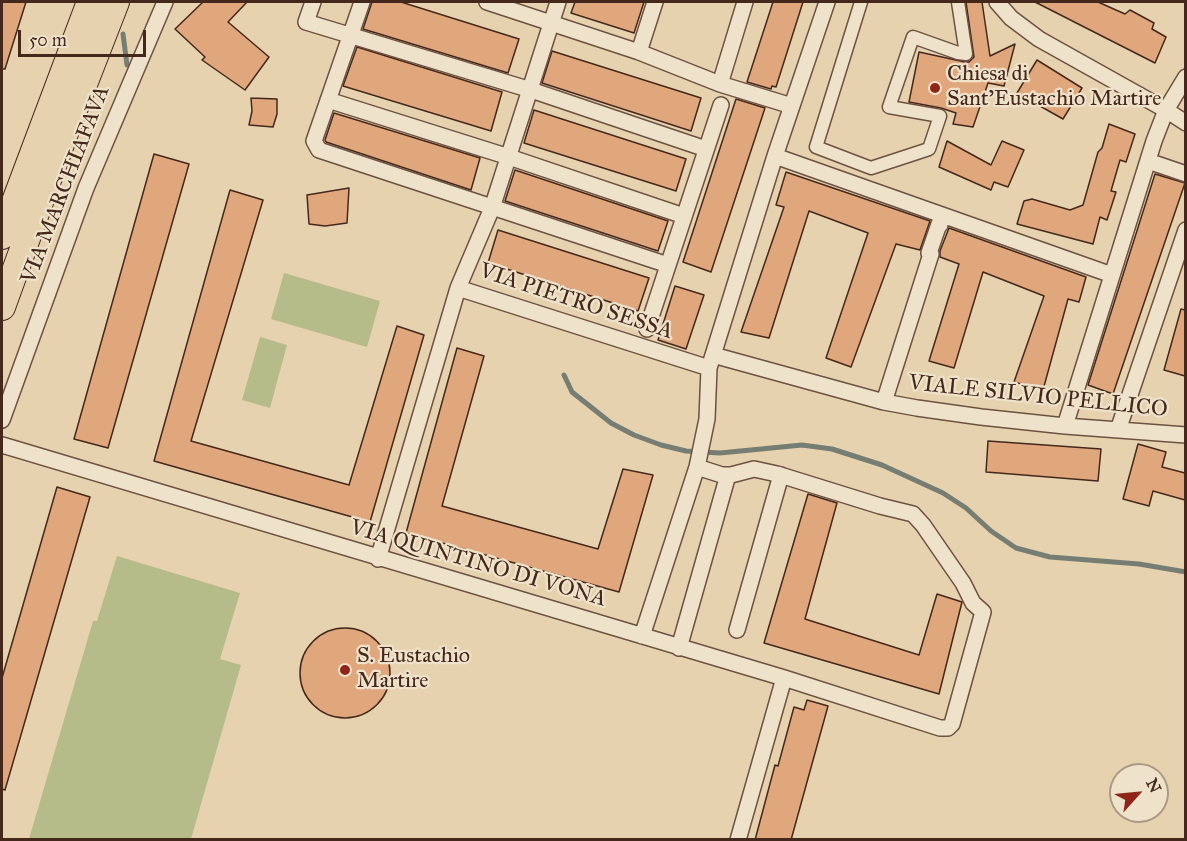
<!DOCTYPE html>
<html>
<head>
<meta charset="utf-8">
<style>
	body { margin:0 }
	#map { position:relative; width:1187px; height:841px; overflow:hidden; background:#e6d2af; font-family:"IM FELL Great Primer",serif }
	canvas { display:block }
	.frame { position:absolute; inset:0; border:3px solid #45281c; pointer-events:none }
	.north { position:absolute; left:1109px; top:763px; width:60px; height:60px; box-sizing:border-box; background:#efe2cb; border:2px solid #ab9885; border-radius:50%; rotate:63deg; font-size:16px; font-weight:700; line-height:24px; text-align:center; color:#45281c }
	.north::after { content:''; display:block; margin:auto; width:21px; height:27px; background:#8f2418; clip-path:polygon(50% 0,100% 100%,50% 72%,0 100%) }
	.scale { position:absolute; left:18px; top:30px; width:128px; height:27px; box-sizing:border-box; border:3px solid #45281c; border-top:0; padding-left:8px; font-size:18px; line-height:21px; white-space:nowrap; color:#45281c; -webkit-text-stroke:4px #efe2cb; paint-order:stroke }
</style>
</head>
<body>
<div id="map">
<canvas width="1187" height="841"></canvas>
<div class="frame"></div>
<div class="north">N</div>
<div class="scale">50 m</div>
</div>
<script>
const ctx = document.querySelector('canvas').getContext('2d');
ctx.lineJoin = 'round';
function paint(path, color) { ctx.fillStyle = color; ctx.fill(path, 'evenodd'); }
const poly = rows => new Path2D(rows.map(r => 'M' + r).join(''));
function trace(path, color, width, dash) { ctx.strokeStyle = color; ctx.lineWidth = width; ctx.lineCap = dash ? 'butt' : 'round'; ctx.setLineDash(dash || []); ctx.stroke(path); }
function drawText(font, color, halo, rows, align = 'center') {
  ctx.font = font + ' "IM FELL Great Primer",serif'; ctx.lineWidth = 4.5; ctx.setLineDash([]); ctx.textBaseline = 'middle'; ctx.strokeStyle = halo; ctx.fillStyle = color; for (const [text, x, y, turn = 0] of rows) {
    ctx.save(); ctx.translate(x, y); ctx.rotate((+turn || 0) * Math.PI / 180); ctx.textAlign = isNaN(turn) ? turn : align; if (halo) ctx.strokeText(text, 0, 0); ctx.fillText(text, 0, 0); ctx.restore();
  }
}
const green = poly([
	[284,273,380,301,367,347,271,319],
	[260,337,287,345,270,408,242,400],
	[117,556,240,593,220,659,241,665,191,839,29,839,93,621,97,621]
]);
const stream = poly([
	[123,34,127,65],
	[564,375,572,392,611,423,634,435,661,445,686,451,720,453,802,445,832,449,882,465,943,493,966,508,991,531,1016,548,1050,557,1139,564,1186,572]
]);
const building = poly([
	[2,2,26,2,5,69,2,69,2,2],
	[203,2,247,2,228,22,269,57,245,90,202,60,205,57,175,29,203,2],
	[372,2,401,2,519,39,508,73,363,29,372,2],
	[575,2,644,2,634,33,571,13,575,2],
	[773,2,803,2,776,87,772,86,771,89,747,82,773,2],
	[966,2,982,2,990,56,1015,44,1004,86,988,83,973,127,953,124,956,113,941,108,909,102,919,52,965,62,969,62,974,57,966,2],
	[1035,2,1098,2,1125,14,1130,10,1154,23,1152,29,1166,37,1155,63,1035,2],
	[357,47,502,92,491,131,343,86,357,47],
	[552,51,701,98,691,131,542,83,552,51],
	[1037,60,1082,88,1063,119,1017,93,1037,60],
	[251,98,277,99,277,114,273,127,249,125,252,111,251,98],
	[736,99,765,108,711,272,683,262,736,99],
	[534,110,686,159,676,191,524,143,534,110],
	[334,113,480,158,471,190,326,142,325,140,334,113],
	[1109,124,1135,134,1126,162,1120,160,1111,191,1116,192,1107,220,1100,217,1093,244,1017,224,1024,201,1032,199,1070,210,1083,205,1098,152,1102,148,1109,124],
	[947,141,991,165,1002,141,1024,150,1008,187,994,182,991,190,939,167,947,141],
	[154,154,189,164,108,448,74,439,154,154],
	[515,170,668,221,658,251,505,201,515,170],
	[786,172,930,221,920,250,896,244,851,367,826,358,868,233,809,211,769,338,741,332,784,207,776,205,786,172],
	[1155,174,1185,183,1113,394,1088,385,1155,174],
	[349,188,347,223,325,226,309,224,307,195,349,188],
	[230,190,263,200,191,441,349,485,397,326,424,335,370,522,154,461,230,190],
	[949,228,1086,277,1079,302,1068,299,1043,390,1014,382,1044,296,983,272,954,368,929,361,959,264,940,257,940,251,949,228],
	[498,230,649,278,638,311,488,263,498,230],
	[675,286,704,295,686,349,658,340,675,286],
	[1181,309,1185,310,1185,376,1164,370,1181,309],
	[457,348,484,356,442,506,598,549,623,469,653,475,619,592,406,533,457,348],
	[988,441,1101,449,1098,481,986,472,988,441],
	[1138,444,1166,452,1162,467,1185,473,1185,500,1153,491,1149,506,1123,499,1138,444],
	[57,487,90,497,5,790,2,789,2,678,57,487],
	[808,494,837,503,805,619,919,655,937,594,962,602,939,694,764,643,808,494],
	'300 673a45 45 0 1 1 90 0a45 45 0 1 1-90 0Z',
	[807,700,828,706,791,840,755,840,775,765,778,766,794,707,804,710,807,700]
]);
const pedestrian = poly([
	[861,2,816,147,871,168,929,149,940,116,889,107,913,37,958,53,966,54,958,2]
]);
const minor = poly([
	[313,2,306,22,531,90,706,149],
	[362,2,314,141,319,150,668,265],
	[487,2,639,52,720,84,792,106],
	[558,2,492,208,458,288,709,368],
	[997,2,1011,18,1039,39,1166,110,1186,123],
	[639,52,655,2],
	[720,84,745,2],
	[328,100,509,157,684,216],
	[775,156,1112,275],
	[1148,161,1186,174],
	[647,329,721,105],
	[713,355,884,402,917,408,981,417,1065,426,1186,435],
	[884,402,931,254,929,253,939,224,940,225],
	[2,420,86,188,165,2],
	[1065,426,1154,141,1166,110,1186,77],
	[1118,430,1186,230],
	[2,445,784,678,940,728,948,728,952,724,983,612,973,603,963,583,923,525,913,514,880,506,777,474,754,469,731,475,722,475,697,467],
	[378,559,458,288],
	[737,630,781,475],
	[642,636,697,467,707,419,709,368,775,156,827,2],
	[679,648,728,475],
	[738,840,784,678]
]);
const trunk = poly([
	[2,236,90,2],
	[2,307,65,133,116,2]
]);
const markers = [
	[935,88,6,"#8f2418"],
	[345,670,6,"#8f2418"]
];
const poiNames = [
	["Chiesa di",947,75],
	["Sant'Eustachio Martire",947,100],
	["S. Eustachio",357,657],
	["Martire",357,682]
];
const streetNames = [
	["VIA MARCHIAFAVA",66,185,-69],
	["VIA PIETRO SESSA",576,302,18],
	["VIALE SILVIO PELLICO",1038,397,6],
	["VIA QUINTINO DI VONA",478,564,16]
];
paint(green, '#b6bb8a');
trace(stream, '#767e74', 5);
paint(building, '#e0a77d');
trace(building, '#45281c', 1.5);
trace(pedestrian, '#6d5241', 15);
trace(minor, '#6d5241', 18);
trace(trunk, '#45281c', 28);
trace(pedestrian, '#efe2cb', 12);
trace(minor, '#efe2cb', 15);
trace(trunk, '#e6d2af', 26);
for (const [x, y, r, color] of markers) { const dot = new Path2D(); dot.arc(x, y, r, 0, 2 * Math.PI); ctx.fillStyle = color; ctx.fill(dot); trace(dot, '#efe2cb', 2); }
drawText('22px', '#45281c', '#efe2cb', poiNames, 'left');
drawText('22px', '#45281c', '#efe2cb', streetNames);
</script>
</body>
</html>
